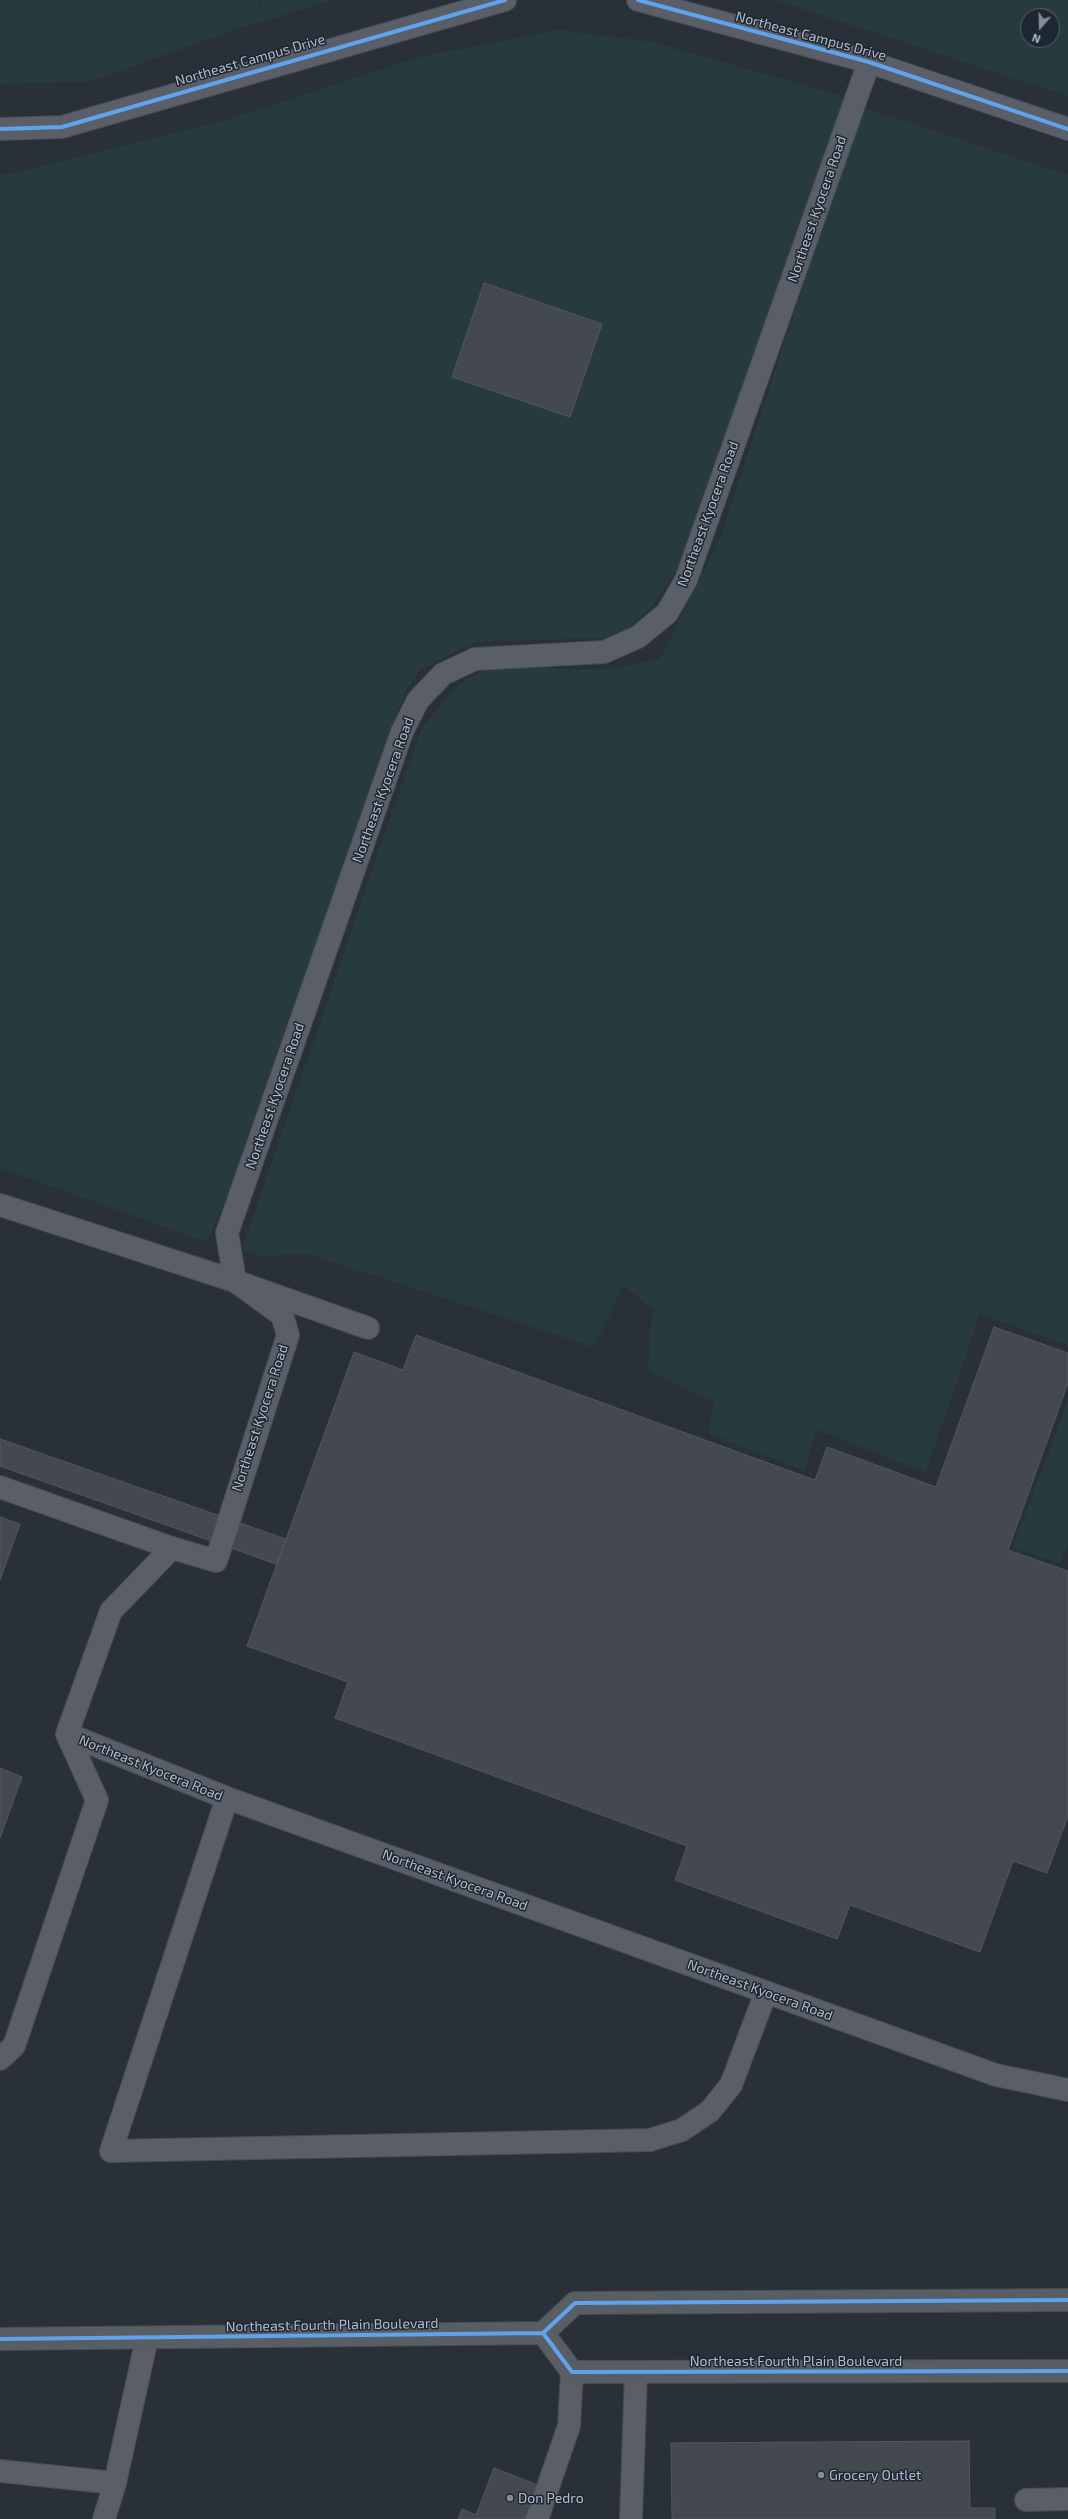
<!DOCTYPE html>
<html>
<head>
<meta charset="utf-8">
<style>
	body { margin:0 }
	#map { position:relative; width:1068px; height:2519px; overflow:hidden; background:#2a3038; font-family:"Exo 2",sans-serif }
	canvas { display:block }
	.north { position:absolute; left:1020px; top:8px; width:40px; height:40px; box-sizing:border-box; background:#1d2633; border:1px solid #59626f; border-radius:50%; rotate:200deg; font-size:11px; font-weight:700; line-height:16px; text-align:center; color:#b4bcc9 }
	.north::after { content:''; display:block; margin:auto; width:14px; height:18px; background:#848b96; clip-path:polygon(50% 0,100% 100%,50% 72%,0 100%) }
</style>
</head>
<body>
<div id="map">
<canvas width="1068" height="2519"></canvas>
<div class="north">N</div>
</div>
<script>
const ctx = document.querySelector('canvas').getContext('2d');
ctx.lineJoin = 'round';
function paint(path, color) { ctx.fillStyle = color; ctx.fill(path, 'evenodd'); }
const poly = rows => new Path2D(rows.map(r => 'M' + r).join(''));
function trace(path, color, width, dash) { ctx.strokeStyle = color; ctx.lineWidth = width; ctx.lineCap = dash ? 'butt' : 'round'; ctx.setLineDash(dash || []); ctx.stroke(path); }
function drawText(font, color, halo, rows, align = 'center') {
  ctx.font = font + ' "Exo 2",sans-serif'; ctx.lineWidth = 3; ctx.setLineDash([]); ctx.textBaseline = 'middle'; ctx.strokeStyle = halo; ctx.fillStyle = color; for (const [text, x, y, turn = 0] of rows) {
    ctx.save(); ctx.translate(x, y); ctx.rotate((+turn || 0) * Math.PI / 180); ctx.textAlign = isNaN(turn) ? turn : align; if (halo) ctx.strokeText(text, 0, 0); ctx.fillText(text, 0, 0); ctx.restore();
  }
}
const green = poly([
	[0,0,260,0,251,24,92,81,0,84],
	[261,0,333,0,252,25],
	[776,0,1068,0,1068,96],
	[1028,16,1052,16,1052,40,1028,40],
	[559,30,652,42,843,96,843,119,680,565,653,605,628,629,603,638,475,642,421,670,405,691,225,1202,207,1242,0,1168,0,174,9,174,233,118,419,57],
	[861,107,1068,175,1068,1345,980,1314,926,1472,817,1430,804,1471,708,1433,714,1402,648,1371,652,1308,623,1286,594,1347,305,1253,264,1257,242,1250,421,728,458,685,488,666,606,670,660,659,722,534],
	[1068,1401,1068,1544,1060,1564,1013,1547]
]);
const building = poly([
	[484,283,602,324,570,417,452,377,484,283],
	[994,1327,1068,1353,1068,1383,1008,1550,1068,1571,1068,1816,1047,1873,1013,1861,980,1952,850,1905,837,1939,675,1880,687,1846,335,1718,348,1682,247,1646,354,1352,403,1370,416,1335,815,1480,827,1447,936,1487,994,1327],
	[0,1439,286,1539,276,1564,0,1466,0,1439],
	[0,1517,20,1524,0,1580,0,1517],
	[0,1768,22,1777,0,1838,0,1768],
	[969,2441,970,2508,995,2508,995,2519,672,2519,671,2443,969,2441],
	[494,2468,543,2487,530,2519,458,2519,462,2509,476,2515,494,2468]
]);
const service = poly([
	[0,1205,235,1281,368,1328],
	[0,1487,172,1548],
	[67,1734,111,1611,172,1548,216,1561,288,1335,282,1315,235,1281,227,1233,402,732,418,700,443,674,475,659,604,652,638,637,667,613,686,580,869,62],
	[67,1734,227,1798,996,2075,1068,2090],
	[227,1798,111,2151,650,2140,682,2130,710,2111,731,2085,766,1992],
	[0,2059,14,2046,97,1800,67,1734],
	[0,2471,115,2483],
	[1026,2500,1068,2499],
	[104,2519,115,2483,147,2338],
	[537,2519,569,2426,572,2372],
	[631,2519,636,2372]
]);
const minor = poly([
	[638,0,869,62,1068,129],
	[0,129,62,127,505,0]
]);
const secondary = poly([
	[543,2333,572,2372,1068,2371],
	[0,2339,543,2333,575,2303,1068,2300]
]);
const cycleway = poly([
	[638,0,869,62,1068,129],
	[0,129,62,127,505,0],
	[543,2333,572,2372,1068,2371],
	[0,2339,543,2333,575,2303,1068,2300]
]);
const markers = [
	[821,2475,4,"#848b96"],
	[510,2498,4,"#848b96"]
];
const streetNames = [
	["Northeast Campus Drive",811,36,15],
	["Northeast Campus Drive",250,60,-16],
	["Northeast Kyocera Road",817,209,-71],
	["Northeast Kyocera Road",708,514,-70],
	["Northeast Kyocera Road",383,790,-70],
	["Northeast Kyocera Road",275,1096,-71],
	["Northeast Kyocera Road",260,1418,-72],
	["Northeast Kyocera Road",151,1768,22],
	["Northeast Kyocera Road",455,1880,20],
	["Northeast Kyocera Road",760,1990,20],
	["Northeast Fourth Plain Boulevard",332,2325,-1],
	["Northeast Fourth Plain Boulevard",796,2361]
];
const poiNames = [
	["Grocery Outlet",829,2475],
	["Don Pedro",518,2498]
];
paint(green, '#273a3e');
paint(building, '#444950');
trace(building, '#52575f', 1);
trace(service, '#484c53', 24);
trace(minor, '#484c53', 24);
trace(secondary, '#484c53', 24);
trace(service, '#5a5e66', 22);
trace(minor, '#5a5e66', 22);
trace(secondary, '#595d64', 22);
trace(cycleway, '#60a3ed', 4);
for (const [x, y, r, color] of markers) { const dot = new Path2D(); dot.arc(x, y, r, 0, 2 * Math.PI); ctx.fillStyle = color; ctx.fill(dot); trace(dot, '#1d2633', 1.5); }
drawText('14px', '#b4bcc9', '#1d2633', streetNames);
drawText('14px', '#b4bcc9', '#1d2633', poiNames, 'left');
</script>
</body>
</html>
